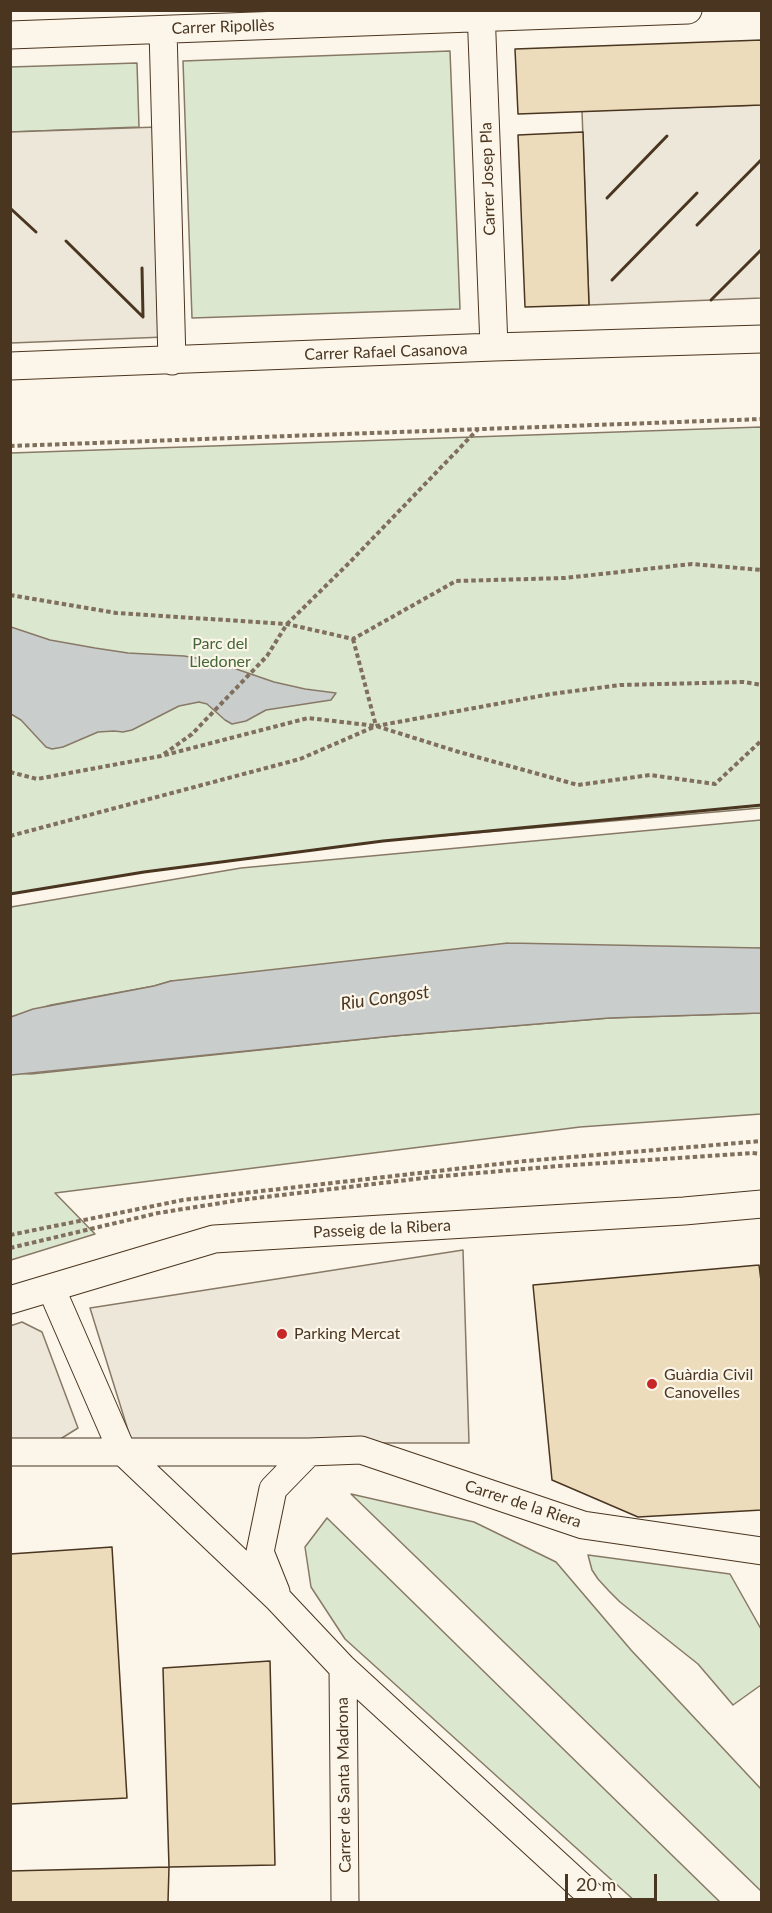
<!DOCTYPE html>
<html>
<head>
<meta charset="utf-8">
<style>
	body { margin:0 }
	#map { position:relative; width:772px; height:1913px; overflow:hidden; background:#fbf6e9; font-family:Lato,sans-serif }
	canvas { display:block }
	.frame { position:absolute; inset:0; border:12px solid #4a3520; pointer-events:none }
	.scale { position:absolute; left:565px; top:1874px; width:92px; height:27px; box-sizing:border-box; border:3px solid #4a3520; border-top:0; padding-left:8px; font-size:18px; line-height:21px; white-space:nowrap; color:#4a3520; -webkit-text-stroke:4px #fbf6e9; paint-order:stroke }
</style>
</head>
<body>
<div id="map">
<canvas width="772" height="1913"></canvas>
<div class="frame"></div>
<div class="scale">20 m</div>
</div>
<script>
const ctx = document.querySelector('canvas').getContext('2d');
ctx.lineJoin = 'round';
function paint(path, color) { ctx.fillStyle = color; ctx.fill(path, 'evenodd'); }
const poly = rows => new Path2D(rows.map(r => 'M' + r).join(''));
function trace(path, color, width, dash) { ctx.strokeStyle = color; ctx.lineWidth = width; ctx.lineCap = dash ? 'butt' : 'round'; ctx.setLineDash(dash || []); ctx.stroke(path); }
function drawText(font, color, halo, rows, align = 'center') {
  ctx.font = font + ' Lato,sans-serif'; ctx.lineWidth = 4.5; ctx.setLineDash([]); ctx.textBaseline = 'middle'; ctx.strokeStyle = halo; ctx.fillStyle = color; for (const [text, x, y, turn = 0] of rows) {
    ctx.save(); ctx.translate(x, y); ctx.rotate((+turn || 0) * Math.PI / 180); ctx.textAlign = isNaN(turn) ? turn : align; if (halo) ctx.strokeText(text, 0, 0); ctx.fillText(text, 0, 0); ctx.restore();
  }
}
const green = poly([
	[450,51,460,309,192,318,183,61,450,51],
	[137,63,139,127,11,132,10,67,137,63],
	[761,427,761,808,383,841,144,872,11,894,11,453,761,427],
	[761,820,761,948,171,981,154,986,51,1005,11,1017,11,907,241,868,761,820],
	[761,1013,761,1114,580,1127,55,1193,95,1234,11,1260,10,1075,15,1073,31,1074,393,1036,609,1018,761,1013],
	[351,1494,474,1522,556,1562,631,1650,761,1789,761,1891,351,1494],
	[327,1518,514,1701,720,1902,636,1902,345,1639,311,1587,305,1547,327,1518],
	[588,1555,730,1574,761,1629,761,1685,733,1705,698,1664,620,1602,609,1591,598,1579,592,1570,588,1555]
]);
const parking = poly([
	[761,105,761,298,589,305,582,111,761,105],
	[158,127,165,337,11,343,10,132,158,127],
	[463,1250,469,1443,132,1443,90,1308,463,1250],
	[22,1322,42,1332,78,1428,54,1443,11,1443,10,1326,22,1322]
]);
const water = poly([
	[11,627,50,640,95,648,128,653,184,656,213,661,274,682,305,689,336,693,331,700,266,710,246,721,232,724,225,720,207,704,199,702,179,706,132,730,123,732,114,731,98,732,63,747,52,749,46,747,21,720,11,714,11,627],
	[508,943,761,948,761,1013,609,1018,393,1036,11,1075,11,1017,33,1009,154,986,171,981,508,943]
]);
const building = poly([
	[762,40,762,105,518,114,515,49,762,40],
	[583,132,589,305,525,307,518,135,583,132],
	[759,1265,762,1289,762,1510,638,1517,552,1480,533,1285,759,1265],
	[112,1547,127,1798,10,1804,10,1554,112,1547],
	[270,1661,275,1865,169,1867,163,1668,270,1661],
	[169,1867,168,1902,10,1902,10,1871,169,1867]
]);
const path = poly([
	[10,446,762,419],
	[10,595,116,613,287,624,353,639,456,581,565,578,692,564,762,570],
	[353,639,376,726],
	[164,754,192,734,267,656,287,624,349,563,478,429],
	[10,772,37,779,161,756,308,718,376,726,459,752,578,785,650,775,715,784,762,740],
	[10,836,300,759,376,726,551,694,620,685,744,682,762,685],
	[10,1235,183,1200,525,1161,762,1141],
	[10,1248,158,1213,240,1200,432,1177,559,1166,752,1153,762,1154]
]);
const street = poly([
	[481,10,494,347],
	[163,30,172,361],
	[10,35,688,10],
	[10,366,494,347,762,339],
	[51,1288,122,1451,278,1599,343,1668,598,1902],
	[10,1300,214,1239,684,1211,762,1204],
	[10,1452,309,1452],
	[276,1592,260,1552,273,1489,309,1452,361,1450,583,1525,762,1551],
	[343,1668,345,1902]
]);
const wall = poly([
	[607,198,667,136],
	[10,208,36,232],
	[697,225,762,159],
	[66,241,143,317,142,268],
	[612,280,697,193],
	[711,300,762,249],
	[10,894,144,872,383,841,762,805]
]);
const markers = [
	[282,1334,6,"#c62828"],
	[652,1384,6,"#c62828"]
];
const streetNames = [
	["Carrer Ripollès",223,27,-2],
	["Carrer Josep Pla",488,179,-92],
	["Carrer Rafael Casanova",386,352,-2],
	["Passeig de la Ribera",382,1229,-3],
	["Carrer de la Riera",523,1504,18],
	["Carrer de Santa Madrona",344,1785,-91]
];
const parkNames = [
	["Parc del",220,644],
	["Lledoner",220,662]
];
const poiNames = [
	["Parking Mercat",294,1334],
	["Guàrdia Civil",664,1375],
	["Canovelles",664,1393]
];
const waterNames = [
	["Riu Congost",385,998,-8]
];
paint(green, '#dce7d0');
trace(green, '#887966', 1.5);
paint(parking, '#ede7d9');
trace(parking, '#887966', 1.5);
paint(water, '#c9cecd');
trace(water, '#887966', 1.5);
paint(building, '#ecdcbc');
trace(building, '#4a3520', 1.5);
trace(street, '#4a3520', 29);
trace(path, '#7f6f5c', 4, [4.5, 3]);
trace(street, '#fbf6e9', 27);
trace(wall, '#4a3520', 3);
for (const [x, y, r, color] of markers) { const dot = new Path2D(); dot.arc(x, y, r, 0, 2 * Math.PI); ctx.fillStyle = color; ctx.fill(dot); trace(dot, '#fbf6e9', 2); }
drawText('16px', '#4a3520', '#fbf6e9', streetNames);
drawText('16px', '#436837', '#fbf6e9', parkNames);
drawText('16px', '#4a3520', '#fbf6e9', poiNames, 'left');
drawText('italic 18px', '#4a3520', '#fbf6e9', waterNames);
</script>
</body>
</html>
